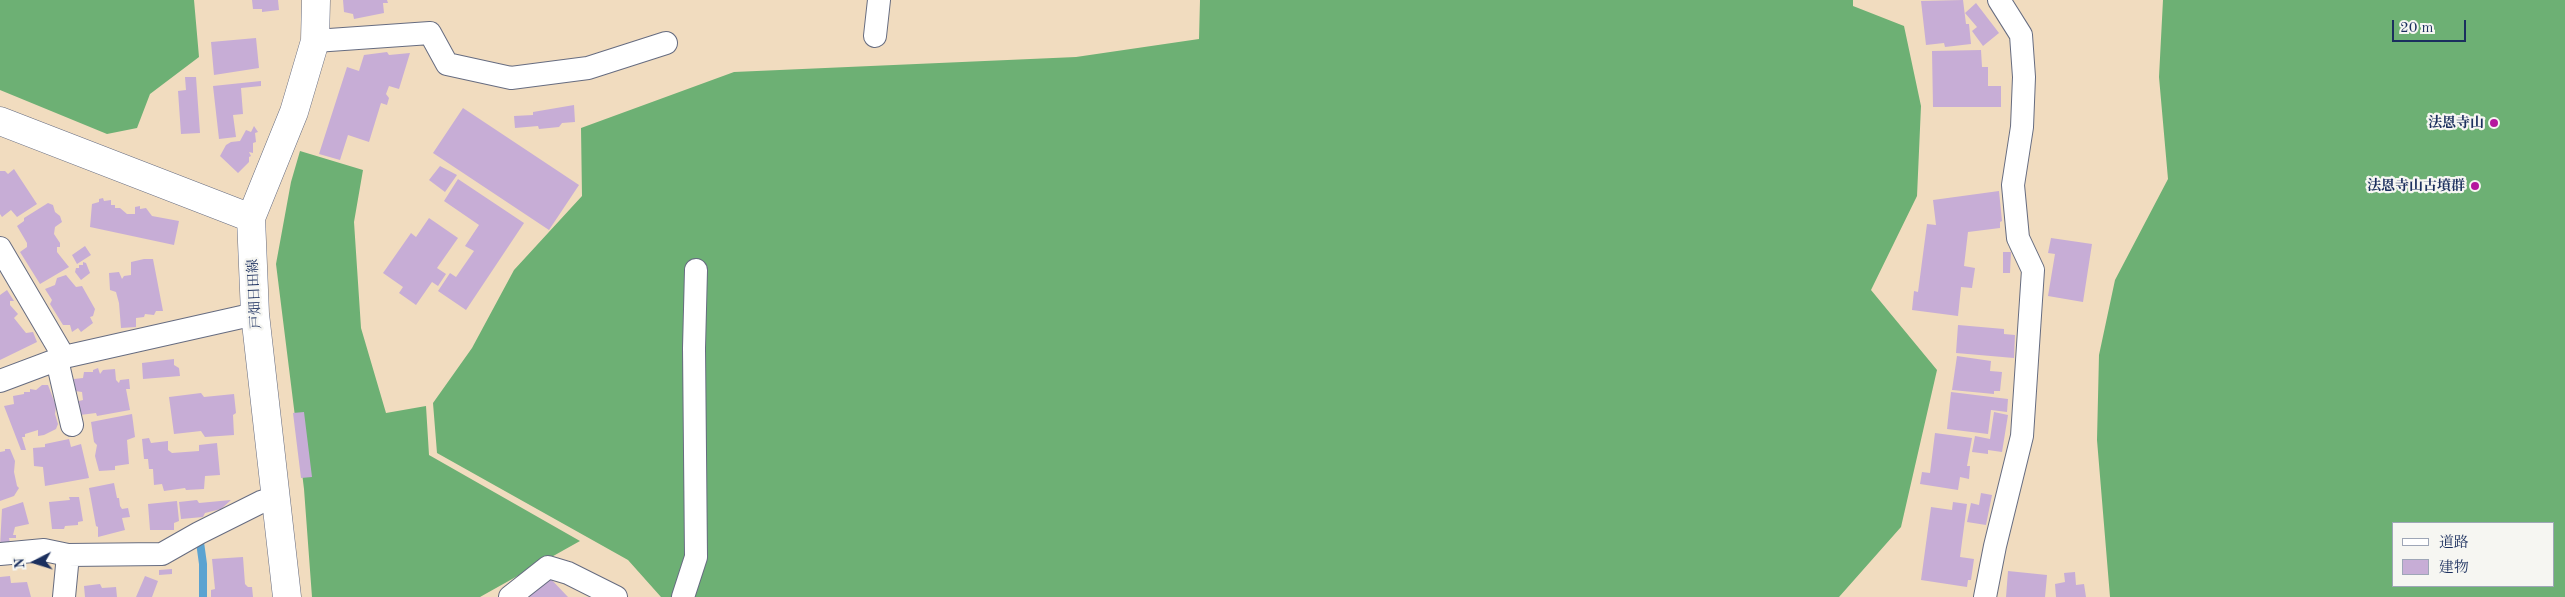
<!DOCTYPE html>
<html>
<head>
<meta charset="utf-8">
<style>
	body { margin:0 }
	#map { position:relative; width:2565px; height:597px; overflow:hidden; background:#f1dcbf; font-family:"Old Standard TT","Noto Serif JP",serif }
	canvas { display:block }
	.legend { position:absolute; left:2392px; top:522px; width:162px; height:65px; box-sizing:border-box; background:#f6f6f2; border:1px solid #9ea6b7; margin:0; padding:6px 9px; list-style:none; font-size:15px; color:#1b2f5e }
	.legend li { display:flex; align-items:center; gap:10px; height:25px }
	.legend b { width:25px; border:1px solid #9ea6b7 }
	.north { position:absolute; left:10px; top:537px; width:50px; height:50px; -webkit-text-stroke:4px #f6f6f2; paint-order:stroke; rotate:265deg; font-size:14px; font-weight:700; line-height:20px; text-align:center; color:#1b2f5e }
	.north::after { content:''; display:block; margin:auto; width:18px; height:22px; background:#1b2f5e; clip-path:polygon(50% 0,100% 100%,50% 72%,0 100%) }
	.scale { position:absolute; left:2392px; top:20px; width:74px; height:22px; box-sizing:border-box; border:2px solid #1b2f5e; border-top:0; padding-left:6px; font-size:15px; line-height:18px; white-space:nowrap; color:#1b2f5e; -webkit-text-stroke:4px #f6f6f2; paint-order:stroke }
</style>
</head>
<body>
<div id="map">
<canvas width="2565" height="597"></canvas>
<ul class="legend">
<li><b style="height:6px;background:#fff"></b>道路</li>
<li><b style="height:14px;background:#c7add6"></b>建物</li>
</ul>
<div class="north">N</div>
<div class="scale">20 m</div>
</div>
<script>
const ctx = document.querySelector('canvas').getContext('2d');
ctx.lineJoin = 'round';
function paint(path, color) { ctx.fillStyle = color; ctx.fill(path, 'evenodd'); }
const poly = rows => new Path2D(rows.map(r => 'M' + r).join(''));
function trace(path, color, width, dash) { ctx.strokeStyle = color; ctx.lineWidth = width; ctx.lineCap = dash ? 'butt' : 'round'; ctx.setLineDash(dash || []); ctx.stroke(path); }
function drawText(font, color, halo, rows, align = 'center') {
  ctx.font = font + ' "Old Standard TT","Noto Serif JP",serif'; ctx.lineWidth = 4.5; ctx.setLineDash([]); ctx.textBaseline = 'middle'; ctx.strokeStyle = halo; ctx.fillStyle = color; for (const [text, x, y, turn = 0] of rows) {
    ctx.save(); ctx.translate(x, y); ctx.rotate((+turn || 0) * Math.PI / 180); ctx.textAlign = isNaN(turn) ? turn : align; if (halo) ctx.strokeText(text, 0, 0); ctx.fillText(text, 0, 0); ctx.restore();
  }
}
const forest = poly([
	[0,0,194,0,199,57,150,94,137,128,107,134,0,90],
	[1200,0,1853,0,1853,6,1904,26,1921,106,1917,196,1871,290,1937,370,1901,527,1839,597,661,597,628,560,437,453,433,403,472,348,514,270,582,196,581,128,734,72,1076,57,1199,39],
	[2163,0,2565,0,2565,597,2110,597,2097,440,2099,355,2115,280,2168,179,2159,77],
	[2394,523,2554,523,2554,586,2394,586],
	[300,151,363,170,354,222,361,328,386,413,426,406,429,455,580,541,480,597,312,597,304,489,276,264,291,182]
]);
const stream = poly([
	[199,535,203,564,203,597]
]);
const building = poly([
	[252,0,278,0,279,10,262,12,262,9,253,9],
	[343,0,387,0,388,3,383,3,384,13,354,19,353,14,344,12],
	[1963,0,1966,24,1969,24,1971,44,1945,47,1944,43,1926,45,1921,1],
	[1976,3,1999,33,1983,46,1972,31,1977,27,1965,13],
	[256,38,259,68,214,75,211,42],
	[1981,50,1982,67,1988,67,1988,86,2001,86,2001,107,1933,107,1932,51],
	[387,52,389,55,410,53,399,89,389,86,386,94,389,98,387,105,381,103,369,142,348,135,340,160,319,154,347,67,359,71,364,55],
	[185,77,196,77,200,133,181,134,178,91,186,90],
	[261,81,261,86,241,88,243,114,233,115,236,137,219,139,213,86],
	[574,105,575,122,562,123,559,127,539,129,538,126,515,128,514,116,533,115,533,112],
	[463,108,579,185,549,230,433,153],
	[254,126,258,132,255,133,256,142,253,143,253,153,249,152,251,156,249,157,249,162,238,173,220,156,226,145,231,142,240,141,246,130,251,132],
	[440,166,457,175,445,192,429,180],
	[14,169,37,204,17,217,11,210,2,217,0,214,0,171,5,171,8,174],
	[458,179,524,223,466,310,438,291,450,273,456,277,474,251,465,246,479,225,444,201],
	[1999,191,2002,221,2000,222,2000,228,1968,232,1964,266,1975,268,1972,288,1961,287,1958,316,1912,310,1914,291,1918,292,1927,224,1936,225,1933,200],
	[103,198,104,201,111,200,111,205,115,205,115,208,120,208,127,214,135,214,135,207,140,206,140,209,146,208,152,216,179,221,174,245,90,227,92,204,99,202,99,199],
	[48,203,53,205,55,212,60,216,62,222,55,227,54,234,60,243,60,247,57,247,57,252,69,267,40,284,20,252,27,247,27,243,17,226,24,221,24,218],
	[429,218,458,238,437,268,446,274,438,286,432,282,416,305,399,293,403,287,383,273,411,233,416,237],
	[2051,238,2092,244,2083,302,2048,296,2055,254,2048,253],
	[85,246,91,255,77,264,72,255],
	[2003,252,2011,252,2010,273,2003,273],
	[144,259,153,259,163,311,156,311,154,315,145,314,144,317,136,318,136,327,121,328,119,303,116,292,110,290,109,273,119,272,122,279,124,276,131,275,131,262],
	[83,262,86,263,90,273,81,280,75,272,76,268,79,268,79,265,83,265],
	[66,275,76,287,82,286,95,309,93,316,90,317,93,323,81,332,78,328,72,332,70,325,63,325,50,304,52,300,45,289,55,285,57,278],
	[7,290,14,301,10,301,10,305,18,314,14,318,26,333,33,332,37,342,0,360,0,295],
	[1958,325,2004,329,2004,334,2015,335,2014,358,1956,353],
	[1957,356,1991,361,1990,371,2002,372,2000,391,1994,391,1994,394,1952,390],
	[174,359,174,365,179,368,180,376,143,379,142,363],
	[98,368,100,374,103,370,115,369,116,380,119,383,120,380,129,379,130,389,126,389,130,410,97,416,96,413,80,415,79,401,83,400,82,392,75,391,74,379,83,378,84,372,93,372,93,370],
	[42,385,48,385,56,406,55,414,58,424,56,429,44,435,38,436,38,430,25,434,25,437,22,437,26,450,21,450,4,406,14,404,13,396,24,394,24,392,30,392,30,389,36,390],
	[1951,392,2008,399,2007,412,1991,410,1988,434,1947,429],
	[201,393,204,397,234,394,236,413,233,415,234,435,205,437,201,431,174,434,169,397],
	[304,412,312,477,301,478,293,413],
	[1994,412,2008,415,2002,452,1988,450,1988,454,1972,452,1975,436,1990,439],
	[132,414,135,437,127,440,129,464,115,466,115,470,99,471,95,456,97,445,94,442,91,422],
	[1935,433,1972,438,1967,466,1970,466,1969,479,1960,477,1958,490,1920,484,1922,472,1930,473],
	[149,438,151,443,168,441,168,450,172,453,199,451,199,445,217,443,220,475,205,476,204,489,186,490,185,488,164,491,162,484,154,485,153,469,149,469,148,459,144,459,142,439],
	[69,439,71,447,81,444,89,478,45,486,43,467,34,466,33,448,45,447,45,444],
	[5,449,10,449,15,461,14,472,17,486,19,488,14,496,0,501,0,452,5,451],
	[114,483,117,498,119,498,120,506,122,509,128,508,130,517,122,518,125,530,98,537,98,527,96,526,89,488],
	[1981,493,1992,495,1986,525,1967,522,1971,503,1979,505],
	[69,497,79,497,83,521,78,522,78,525,65,526,64,529,52,529,49,502,70,500],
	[197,500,199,503,231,500,221,509,205,513,203,517,181,519,179,502],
	[177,501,179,521,174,523,174,530,150,530,148,504],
	[23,502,29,524,15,527,13,535,16,535,16,538,9,538,10,543,0,546,2,509],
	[1953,502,1967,504,1960,557,1974,559,1971,580,1968,580,1967,587,1921,580,1931,507,1952,510],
	[243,557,245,584,248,587,252,587,253,597,211,597,211,590,215,589,212,559],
	[172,569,172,574,159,575,159,570],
	[2008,571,2047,575,2045,597,2006,597],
	[2075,572,2076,585,2084,584,2086,597,2056,597,2055,584,2065,582,2064,573],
	[547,575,568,597,529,597],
	[10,576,11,583,27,582,31,597,0,597,0,577],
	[145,576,158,581,152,597,136,597],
	[100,584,102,588,116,587,117,597,85,597,84,586]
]);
const street = poly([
	[875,36,879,0],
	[315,41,430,33,447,64,511,78,588,68,666,43],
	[0,248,64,357],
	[57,360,72,425],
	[0,381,64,357,255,314],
	[0,554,44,550,68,555],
	[64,597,68,555,162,554,199,533,261,502,277,497],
	[510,597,548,567,568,573,616,597],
	[683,597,696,557,694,348,696,270],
	[1985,597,1995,546,2022,436,2033,270,2018,238,2013,185,2022,127,2024,77,2021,35,1999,0]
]);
const secondary = poly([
	[0,121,251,218],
	[287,597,255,314,251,218,294,112,315,41,316,0]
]);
const markers = [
	[2494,123,5,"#b5179e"],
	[2475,186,5,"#b5179e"]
];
const poiNames = [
	["法恩寺山",2484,123],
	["法恩寺山古墳群",2465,186]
];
const streetNames = [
	["戸畑日田線",255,294,-93]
];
paint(forest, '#6db074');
trace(stream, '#5ba3d1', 8);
paint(building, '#c7add6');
trace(street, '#666c80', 24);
trace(secondary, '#666c80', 29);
trace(street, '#fff', 22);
trace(secondary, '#fff', 28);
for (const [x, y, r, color] of markers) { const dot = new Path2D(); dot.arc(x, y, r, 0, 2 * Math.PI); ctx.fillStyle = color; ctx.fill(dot); trace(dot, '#f6f6f2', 2); }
drawText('bold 14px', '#1b2f5e', '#f6f6f2', poiNames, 'right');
drawText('14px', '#1b2f5e', '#f6f6f2', streetNames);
</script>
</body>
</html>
